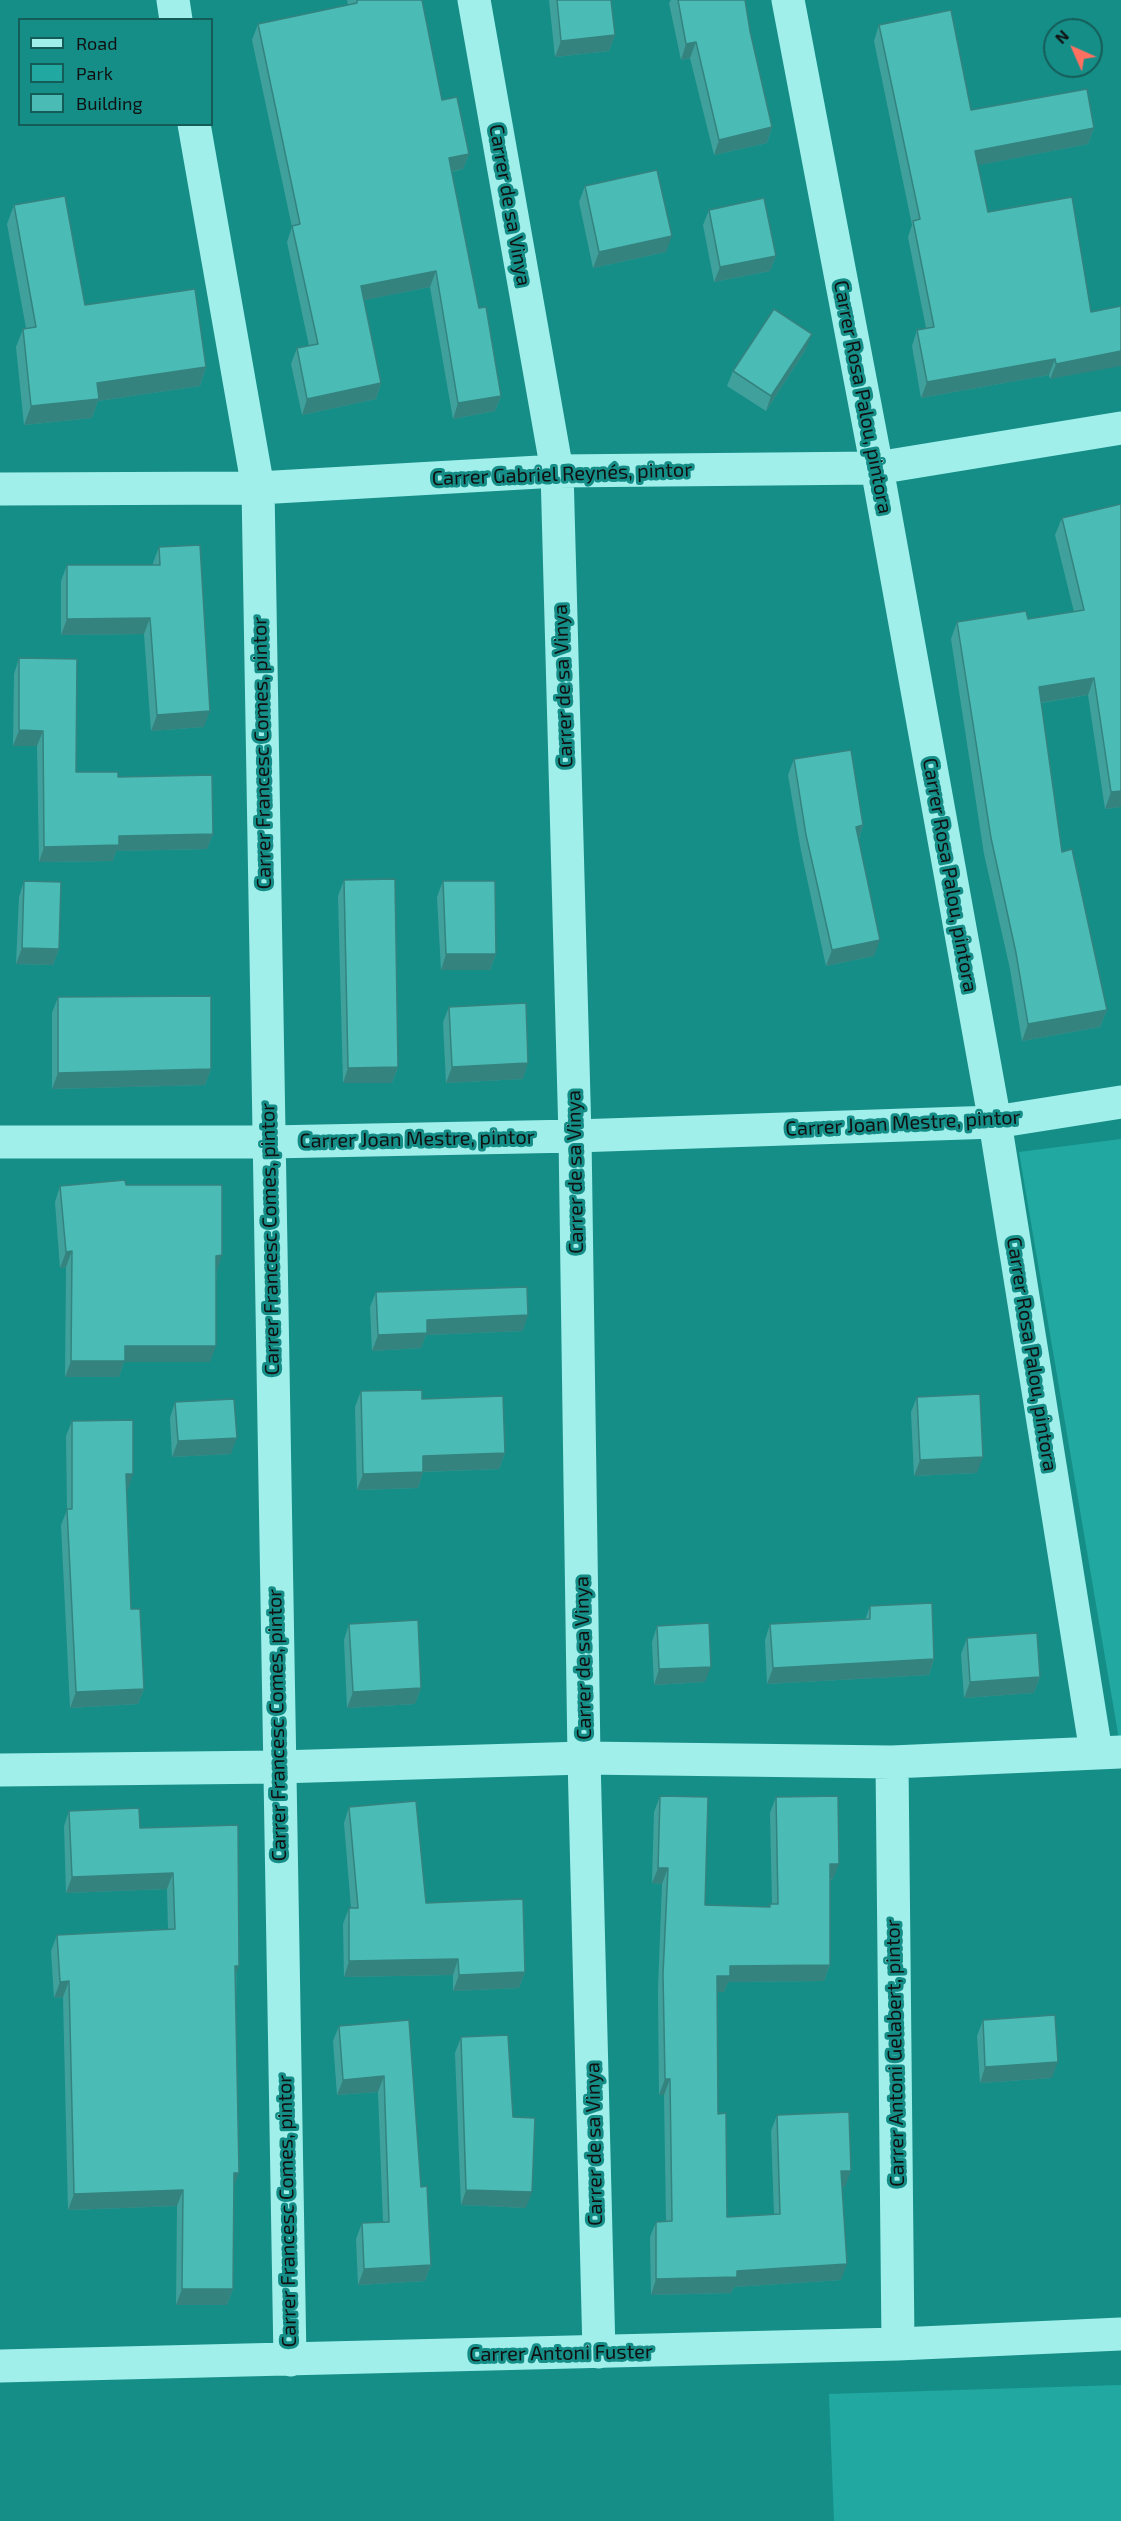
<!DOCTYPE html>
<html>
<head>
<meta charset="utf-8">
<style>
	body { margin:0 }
	#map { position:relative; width:1121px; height:2521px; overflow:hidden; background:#168e88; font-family:"Exo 2",sans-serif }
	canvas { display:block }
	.legend { position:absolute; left:18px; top:18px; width:195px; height:108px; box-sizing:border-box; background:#168e88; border:2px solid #145c58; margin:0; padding:8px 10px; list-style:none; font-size:18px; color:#111 }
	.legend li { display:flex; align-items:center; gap:12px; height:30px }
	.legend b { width:30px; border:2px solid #145c58 }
	.north { position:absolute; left:1043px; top:18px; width:60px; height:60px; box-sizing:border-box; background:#168e88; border:2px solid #145c58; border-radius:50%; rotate:315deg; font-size:16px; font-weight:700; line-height:24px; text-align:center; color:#111 }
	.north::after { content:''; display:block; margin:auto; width:21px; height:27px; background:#ff7060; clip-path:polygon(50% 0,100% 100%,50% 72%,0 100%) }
</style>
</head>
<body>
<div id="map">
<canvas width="1121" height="2521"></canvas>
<ul class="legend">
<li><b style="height:8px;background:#a1efeb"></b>Road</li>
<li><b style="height:16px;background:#21a9a1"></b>Park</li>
<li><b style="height:16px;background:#4bbbb5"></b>Building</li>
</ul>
<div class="north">N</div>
</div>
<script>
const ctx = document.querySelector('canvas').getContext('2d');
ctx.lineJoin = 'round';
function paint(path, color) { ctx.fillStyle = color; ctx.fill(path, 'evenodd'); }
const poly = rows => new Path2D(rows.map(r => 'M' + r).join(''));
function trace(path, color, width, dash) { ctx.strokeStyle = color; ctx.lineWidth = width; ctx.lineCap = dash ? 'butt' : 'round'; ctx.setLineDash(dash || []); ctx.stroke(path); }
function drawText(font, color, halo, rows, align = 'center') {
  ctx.font = font + ' "Exo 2",sans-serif'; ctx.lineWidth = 6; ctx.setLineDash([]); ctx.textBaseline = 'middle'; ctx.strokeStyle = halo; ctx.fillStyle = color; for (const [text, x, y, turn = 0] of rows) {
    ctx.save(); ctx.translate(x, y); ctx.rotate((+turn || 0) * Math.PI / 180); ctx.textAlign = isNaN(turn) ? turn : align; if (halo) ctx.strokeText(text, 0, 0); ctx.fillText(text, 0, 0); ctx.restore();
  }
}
const green = poly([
	[1121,1139,1121,1751,1019,1152],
	[1121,2385,1121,2521,834,2521,829,2394]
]);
const minor = poly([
	[173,0,176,20],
	[474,0,557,471,575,1136,584,1758,599,2352],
	[788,0,877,468,995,1122,1096,1752],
	[194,124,258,488,290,2360],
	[0,489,258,488,557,471,877,468,1121,428],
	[0,1142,269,1142,575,1136,995,1122,1121,1102],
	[892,1762,898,2344],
	[0,1770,278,1767,584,1758,892,1762,1121,1752],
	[0,2366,898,2344,1121,2334]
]);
const wall = poly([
	[347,0,422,0,442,100,469,154,463,169,452,172,479,308,501,396,495,411,453,419,430,287,364,300,381,383,376,399,302,415,291,364,297,348,309,346,287,242,292,227,252,40,258,24,348,5],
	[549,0,611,0,615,35,609,51,555,57],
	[671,0,745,0,750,31,772,127,767,143,714,155,690,58,681,60,669,3],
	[879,25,971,110,1094,128,1088,144,978,165,988,212,1091,312,1050,379,1049,375,921,398,912,346,917,330,926,328,908,237,912,225,874,41],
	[585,186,666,252,593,268,579,202],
	[14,205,85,305,206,367,200,386,98,401,92,418,24,425,16,347,23,329,26,328,7,224],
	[709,210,776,256,770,271,714,282,703,225],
	[806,349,766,411,727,386,733,371],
	[1121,504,1121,807,1105,809,1088,695,1041,703,1062,852,1107,1010,1100,1027,1022,1041,1010,969,984,854,951,639,957,622,1028,619,1074,612,1055,535,1062,518],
	[159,547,204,727,151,731,144,634,61,635,61,581,67,565,153,565,153,563],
	[19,658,76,772,118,777,213,834,207,849,116,851,113,861,39,862,37,746,13,746,14,674],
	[794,759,863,825,859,839,874,956,826,966,801,851,788,775],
	[344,880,398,1067,392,1083,343,1083,338,896],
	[24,881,59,949,53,965,16,964,19,897],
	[443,881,496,954,490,970,441,970,437,897],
	[58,997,211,1069,205,1085,52,1089,52,1013],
	[449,1007,523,1079,446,1083,443,1022],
	[126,1185,217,1271,210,1362,124,1362,119,1377,65,1377,66,1267,60,1268,55,1202,60,1186],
	[376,1292,523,1331,426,1335,421,1348,372,1351,370,1307],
	[361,1391,422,1399,505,1453,499,1469,423,1472,418,1488,357,1490,355,1407],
	[917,1397,977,1473,914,1476,911,1412],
	[175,1402,231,1454,172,1457,170,1418],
	[72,1421,128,1490,126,1490,131,1609,144,1689,138,1704,70,1708,61,1525,67,1510,66,1436],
	[870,1606,934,1659,929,1675,767,1684,765,1640,770,1624,865,1620],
	[349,1624,421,1688,415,1704,347,1708,344,1640],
	[657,1626,705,1682,654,1685,652,1642],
	[967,1638,1040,1677,1034,1693,964,1698,961,1654],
	[660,1796,705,1905,769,1907,770,1904,772,1904,770,1813,776,1797,833,1879,830,1880,830,1965,824,1981,728,1982,724,1992,717,1992,718,2114,727,2217,774,2214,771,2131,777,2115,845,2187,842,2187,841,2280,734,2287,731,2293,651,2295,650,2237,656,2222,666,2222,664,2095,659,2095,658,1989,662,1884,652,1883,654,1812],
	[349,1807,426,1903,525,1972,519,1988,453,1991,453,1975,344,1977,343,1924,349,1908,351,1908,344,1823],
	[69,1811,140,1828,238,1825,233,2289,227,2305,176,2305,177,2206,68,2210,63,1997,54,1998,51,1951,57,1935,168,1929,167,1889,66,1893,64,1826],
	[409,2020,421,2187,431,2265,425,2281,358,2285,356,2239,362,2223,383,2222,378,2092,337,2095,333,2041,339,2026],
	[983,2020,1052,2078,980,2083,977,2036],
	[461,2037,513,2117,526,2208,461,2205,455,2053]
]);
const shadedWall = poly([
	[615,35,609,51,555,57,561,41],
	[696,42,690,58,681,60,686,44],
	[772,127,767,143,714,155,719,140],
	[1094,128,1088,144,969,167,975,151],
	[469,154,463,169,444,173,449,158],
	[672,236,666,252,593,268,599,252],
	[776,256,770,271,714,282,720,267],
	[436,271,430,287,355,302,361,286],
	[812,334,806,349,766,411,771,396],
	[1121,351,1121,366,1050,379,1056,364],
	[1055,359,1049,375,921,398,927,382],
	[206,367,200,386,98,401,92,418,24,425,31,406,97,383],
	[381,383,376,399,302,415,307,399],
	[501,396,495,411,453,419,458,403],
	[150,618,144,634,61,635,67,619],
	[1094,678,1088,695,1032,704,1039,687],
	[210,711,204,727,151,731,157,715],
	[19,730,43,731,37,746,13,746],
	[1121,791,1121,807,1105,809,1111,792],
	[863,825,858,841,856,827],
	[213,834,207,849,116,851,113,861,39,862,44,847,119,836],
	[880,940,874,956,826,966,832,950],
	[22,948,59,949,53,965,16,964],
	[446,954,496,954,490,970,441,970],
	[1107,1010,1100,1027,1022,1041,1028,1024],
	[528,1063,523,1079,446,1083,452,1067],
	[398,1067,392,1083,343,1083,348,1068],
	[211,1069,205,1085,52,1089,58,1073],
	[72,1251,66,1267,60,1268,66,1252],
	[222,1255,217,1271,210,1271,216,1256],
	[528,1315,523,1331,426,1335,421,1348,372,1351,378,1335,427,1320],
	[125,1346,216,1346,210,1362,124,1362,119,1377,65,1377,71,1361],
	[237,1438,231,1454,172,1457,178,1441],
	[505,1453,499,1469,417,1472,423,1456],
	[983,1457,977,1473,914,1476,920,1460],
	[423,1472,418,1488,357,1490,363,1474],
	[126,1474,133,1474,128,1490,120,1490],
	[934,1659,929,1675,767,1684,773,1668],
	[711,1667,705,1682,654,1685,659,1669],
	[1040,1677,1034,1693,964,1698,970,1682],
	[421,1688,415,1704,347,1708,353,1692],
	[144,1689,138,1704,70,1708,76,1692],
	[830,1864,839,1864,833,1879,824,1880],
	[658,1868,668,1868,662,1884,652,1883],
	[173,1873,167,1889,66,1893,72,1877],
	[458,1959,453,1975,344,1977,349,1961],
	[830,1965,824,1981,728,1982,724,1992,711,1992,717,1976,730,1966],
	[235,1966,239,1966,233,1981],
	[525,1972,519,1988,453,1991,459,1975],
	[69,1981,63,1997,54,1998,60,1982],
	[1058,2062,1052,2078,980,2083,985,2067],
	[384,2076,378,2092,337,2095,343,2080],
	[665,2079,670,2079,664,2095,659,2095],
	[841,2171,851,2171,845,2187,835,2187],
	[234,2173,239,2173,233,2189],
	[183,2190,177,2206,68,2210,74,2194],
	[466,2190,532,2192,526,2208,461,2205],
	[847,2264,841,2280,734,2287,731,2293,651,2295,656,2279,737,2271],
	[431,2265,425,2281,358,2285,364,2269],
	[182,2289,233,2289,227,2305,176,2305]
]);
const building = poly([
	[357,0,422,0,442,100,457,97,469,154,449,158,479,308,486,307,501,396,458,403,436,271,361,286,381,383,307,399,297,348,318,344,292,226,300,224,258,24,357,3,357,0],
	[557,0,611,0,615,35,561,41,557,0],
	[678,0,745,0,750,31,772,127,719,140,696,42,686,44,678,0],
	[951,10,971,110,1087,89,1094,128,975,151,988,212,1072,197,1091,312,1121,306,1121,351,1056,364,1055,359,927,382,917,330,934,327,913,221,920,219,879,25,951,10],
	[657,170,672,236,599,252,585,186,657,170],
	[65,196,85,305,195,289,206,367,97,383,99,399,31,406,23,329,36,327,14,205,65,196],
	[764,198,776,256,720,267,709,210,764,198],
	[774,309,812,334,771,396,733,371,774,309],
	[1121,504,1121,791,1111,792,1094,678,1039,687,1062,852,1072,849,1107,1010,1028,1024,1016,953,991,838,957,622,1026,611,1028,619,1084,610,1062,518,1121,504],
	[200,545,210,711,157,715,150,618,67,619,67,565,160,565,159,547,200,545],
	[19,658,77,659,76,772,118,772,118,777,212,775,213,834,119,836,119,845,44,847,43,731,19,730,19,658],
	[851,750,863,825,856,827,880,940,832,950,806,835,794,759,851,750],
	[395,879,398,1067,348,1068,344,880,395,879],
	[24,881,61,882,59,949,22,948,24,881],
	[443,881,495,881,496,954,446,954,443,881],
	[211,996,211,1069,58,1073,58,997,211,996],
	[526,1003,528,1063,452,1067,449,1007,526,1003],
	[125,1180,126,1185,222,1185,222,1255,216,1256,216,1346,125,1346,125,1361,71,1361,72,1251,66,1252,60,1186,125,1180],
	[527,1287,528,1315,427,1320,427,1333,378,1335,376,1292,527,1287],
	[422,1390,422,1399,503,1396,505,1453,423,1456,423,1472,363,1474,361,1391,422,1390],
	[980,1394,983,1457,920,1460,917,1397,980,1394],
	[234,1399,237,1438,178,1441,175,1402,234,1399],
	[133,1420,133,1474,126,1474,131,1609,140,1609,144,1689,76,1692,67,1509,72,1509,72,1421,133,1420],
	[932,1603,934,1659,773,1668,770,1624,870,1619,870,1606,932,1603],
	[418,1620,421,1688,353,1692,349,1624,418,1620],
	[709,1623,711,1667,659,1669,657,1626,709,1623],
	[1037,1633,1040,1677,970,1682,967,1638,1037,1633],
	[660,1796,708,1797,705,1905,770,1907,770,1904,778,1904,776,1797,838,1796,839,1864,830,1864,830,1965,730,1966,730,1976,717,1976,718,2114,726,2113,727,2217,780,2214,777,2115,849,2112,851,2171,841,2171,847,2264,737,2271,737,2277,656,2279,656,2222,672,2221,670,2079,665,2079,663,1974,668,1868,658,1868,660,1796],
	[416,1801,426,1903,523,1899,525,1972,459,1975,458,1959,349,1961,349,1908,358,1908,349,1807,416,1801],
	[139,1808,140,1828,238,1825,239,1966,235,1966,239,2173,234,2173,233,2289,182,2289,183,2190,74,2194,69,1981,60,1982,57,1935,175,1929,173,1873,72,1877,69,1811,139,1808],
	[1055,2015,1058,2062,985,2067,983,2020,1055,2015],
	[409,2020,421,2187,427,2186,431,2265,364,2269,362,2223,389,2222,384,2076,343,2080,339,2026,409,2020],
	[508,2035,513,2117,535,2118,532,2192,466,2190,461,2037,508,2035]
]);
const streetNames = [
	["Carrer de sa Vinya",510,205,80],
	["Carrer Rosa Palou, pintora",863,397,79],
	["Carrer Gabriel Reynés, pintor",562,474,-2],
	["Carrer de sa Vinya",563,686,-92],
	["Carrer Francesc Comes, pintor",262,753,-91],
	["Carrer Rosa Palou, pintora",950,875,80],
	["Carrer Joan Mestre, pintor",903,1123,-3],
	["Carrer Joan Mestre, pintor",417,1139,-1],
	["Carrer de sa Vinya",575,1172,-91],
	["Carrer Francesc Comes, pintor",270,1239,-91],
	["Carrer Rosa Palou, pintora",1032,1354,81],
	["Carrer de sa Vinya",583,1658,-91],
	["Carrer Francesc Comes, pintor",277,1725,-91],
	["Carrer Antoni Gelabert, pintor",895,2053,-91],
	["Carrer de sa Vinya",594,2144,-91],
	["Carrer Francesc Comes, pintor",287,2211,-91],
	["Carrer Antoni Fuster",561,2353,-1]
];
paint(green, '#21a9a1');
trace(minor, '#a1efeb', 33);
paint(wall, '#40a19c');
paint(shadedWall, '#34837f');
paint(building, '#4bbbb5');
trace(building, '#34837f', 1.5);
drawText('20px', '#111', '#168e88', streetNames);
</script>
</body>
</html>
